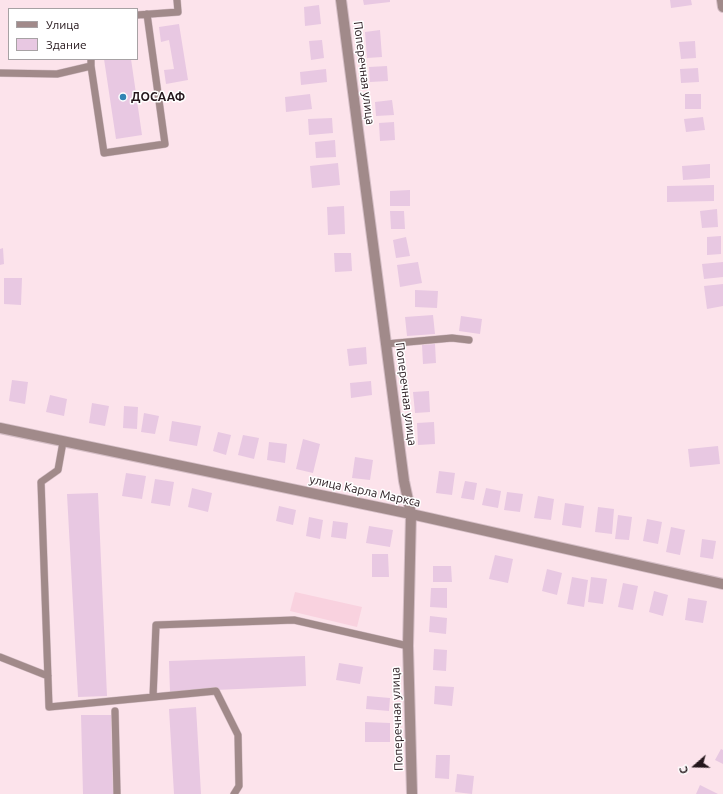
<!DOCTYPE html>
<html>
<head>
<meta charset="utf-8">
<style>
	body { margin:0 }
	#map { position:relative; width:723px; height:794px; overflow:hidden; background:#fce3eb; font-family:Ubuntu,sans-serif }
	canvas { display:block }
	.legend { position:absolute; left:8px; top:8px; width:130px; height:52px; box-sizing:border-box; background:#fff; border:1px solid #a7a2a4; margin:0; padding:5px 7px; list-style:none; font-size:12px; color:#24161b }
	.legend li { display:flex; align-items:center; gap:8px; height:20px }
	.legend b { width:20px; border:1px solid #a7a2a4 }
	.north { position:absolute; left:675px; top:746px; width:40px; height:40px; -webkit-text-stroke:3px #fff; paint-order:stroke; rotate:250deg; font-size:11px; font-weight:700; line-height:16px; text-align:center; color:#24161b }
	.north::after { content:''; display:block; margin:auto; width:14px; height:18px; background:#24161b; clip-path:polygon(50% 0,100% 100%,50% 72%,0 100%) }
</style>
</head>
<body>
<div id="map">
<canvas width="723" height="794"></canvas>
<ul class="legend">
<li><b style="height:5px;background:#a18a8a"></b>Улица</li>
<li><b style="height:11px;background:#e8c8e2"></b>Здание</li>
</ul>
<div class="north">С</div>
</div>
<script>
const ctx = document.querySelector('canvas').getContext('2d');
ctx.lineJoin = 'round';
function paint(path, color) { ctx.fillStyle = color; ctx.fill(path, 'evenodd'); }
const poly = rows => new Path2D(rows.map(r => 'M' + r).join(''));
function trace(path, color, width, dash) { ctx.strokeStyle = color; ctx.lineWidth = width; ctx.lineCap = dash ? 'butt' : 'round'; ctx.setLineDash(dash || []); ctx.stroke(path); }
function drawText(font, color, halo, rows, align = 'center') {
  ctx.font = font + ' Ubuntu,sans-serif'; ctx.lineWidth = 3; ctx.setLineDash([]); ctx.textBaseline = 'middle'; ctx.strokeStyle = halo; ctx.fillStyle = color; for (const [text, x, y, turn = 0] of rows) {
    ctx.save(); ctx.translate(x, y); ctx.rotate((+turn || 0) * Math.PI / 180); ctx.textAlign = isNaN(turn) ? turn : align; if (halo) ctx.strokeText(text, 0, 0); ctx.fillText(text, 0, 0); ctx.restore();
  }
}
const built = poly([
	[295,592,362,607,357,627,290,611]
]);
const building = poly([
	[363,0,390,0,390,2,364,5],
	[670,0,691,0,692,5,671,8],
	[319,5,321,24,305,26,304,7],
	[179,24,188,80,166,84,164,70,174,69,169,40,161,42,159,27],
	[380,30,382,57,367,58,365,32],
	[322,40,324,58,311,60,309,41],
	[695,41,696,58,681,59,679,42],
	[104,59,131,59,142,135,116,139],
	[387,66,388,81,370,82,369,67],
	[698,68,699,82,681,83,680,69],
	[326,69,327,82,301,85,300,72],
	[310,94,312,109,286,112,285,97],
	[685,94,701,94,701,109,685,109],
	[392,100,394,115,376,116,375,102],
	[703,117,705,130,686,132,684,119],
	[332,118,333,133,309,135,308,119],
	[394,122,395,140,380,141,379,123],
	[335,140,336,157,316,158,315,142],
	[338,163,340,185,312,188,310,166],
	[710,164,710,178,683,180,682,166],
	[714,185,714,201,667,202,667,186],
	[410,190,410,206,390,206,390,191],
	[344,206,345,234,328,235,327,207],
	[717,209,718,227,702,228,700,211],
	[390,211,404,211,405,229,391,229],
	[721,236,721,254,707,255,707,237],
	[406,237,410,256,396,258,393,240],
	[3,248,4,264,0,265,0,249],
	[334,253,351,253,352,271,335,272],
	[418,262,422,283,400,287,397,265],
	[723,262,723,277,704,279,702,264],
	[4,278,22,278,21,305,4,304],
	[723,284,723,306,707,309,704,286],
	[415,290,438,291,437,308,415,307],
	[433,315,435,334,407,336,405,317],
	[461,316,482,319,480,334,459,331],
	[435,344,436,363,423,364,422,345],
	[366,347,367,364,349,366,347,349],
	[12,380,28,382,25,404,9,401],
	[371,381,372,395,351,398,350,383],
	[429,391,430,412,415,413,413,392],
	[50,395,67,399,64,416,46,412],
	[92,403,109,406,105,426,89,423],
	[124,406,138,407,137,429,123,428],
	[144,413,159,416,155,434,141,432],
	[172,421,201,426,197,446,169,441],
	[434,422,435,444,418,445,417,423],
	[218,432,231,435,226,455,213,451],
	[243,435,259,438,254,459,238,455],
	[303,439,320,444,313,473,296,469],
	[269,442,287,444,285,463,267,460],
	[718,446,720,464,690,467,688,449],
	[355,457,373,460,370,480,352,478],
	[439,471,455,473,452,495,436,493],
	[126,473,146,476,142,499,122,496],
	[155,479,174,482,170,506,151,503],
	[465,481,477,483,474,500,461,498],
	[192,488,212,493,208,512,188,507],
	[486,488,501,491,498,508,482,505],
	[507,492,523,494,520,512,504,510],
	[98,493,107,696,78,697,67,494],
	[538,496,554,499,551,520,534,518],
	[565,503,584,506,581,528,562,525],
	[279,506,296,510,293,525,276,521],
	[598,507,614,509,612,534,595,532],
	[618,515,632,517,629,540,615,539],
	[309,517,323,520,320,539,306,536],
	[647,519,662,522,658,544,643,541],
	[333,521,348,523,346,539,331,537],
	[369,526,393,530,390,547,366,543],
	[671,527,685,530,680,555,666,552],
	[702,539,716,541,713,559,700,557],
	[372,554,388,554,389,577,372,577],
	[495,555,513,559,508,583,489,579],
	[433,566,451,566,452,582,433,582],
	[547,569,562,573,557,595,542,591],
	[572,577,588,580,584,607,567,604],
	[591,577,607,579,603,604,588,602],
	[623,583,638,586,633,610,618,607],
	[431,588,447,588,447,608,430,607],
	[654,591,668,595,663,616,649,612],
	[688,598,707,601,703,623,685,620],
	[430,616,447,618,446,634,429,632],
	[434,649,447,650,446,671,433,670],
	[305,656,306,686,170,692,169,661],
	[339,663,363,667,360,684,336,680],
	[435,686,454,687,452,706,434,704],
	[367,696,390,698,389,711,366,709],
	[196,707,201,794,174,794,169,709],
	[81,715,111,715,113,794,83,794],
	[365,722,390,723,390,742,365,742],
	[721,749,723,750,723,764,715,760],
	[436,755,450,755,449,779,435,778],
	[457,774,474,776,472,794,455,792],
	[700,785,718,794,696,794]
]);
const service = poly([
	[137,15,178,12,177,0],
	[91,66,104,153,165,144,147,14],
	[0,73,57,74,91,66,91,59],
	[386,344,452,338,469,340],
	[63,442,58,470,41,482,49,707,216,691,238,735,239,786,234,794],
	[0,657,48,676],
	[153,697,156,625,294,620,408,646],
	[115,711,117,794]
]);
const minor = poly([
	[341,0,404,481,411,514,408,646,412,794],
	[722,0,723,7],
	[0,428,411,514,723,584]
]);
const markers = [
	[123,97,4,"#3184b4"]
];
const streetNames = [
	["Поперечная улица",364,73,83],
	["Поперечная улица",406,394,83],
	["улица Карла Маркса",365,491,12],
	["Поперечная улица",397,719,-92]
];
const poiNames = [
	["ДОСААФ",131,97]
];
paint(built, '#f9d2df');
paint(building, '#e8c8e2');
trace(service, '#d5bec6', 8);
trace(minor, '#d5bec6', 12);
trace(service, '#a18a8a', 7);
trace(minor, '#a18a8a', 10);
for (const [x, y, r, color] of markers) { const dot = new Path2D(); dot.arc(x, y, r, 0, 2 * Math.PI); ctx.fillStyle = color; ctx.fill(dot); trace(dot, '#fff', 1.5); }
drawText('12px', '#24161b', '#fff', streetNames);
drawText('bold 12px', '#24161b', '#fff', poiNames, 'left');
</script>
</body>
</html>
